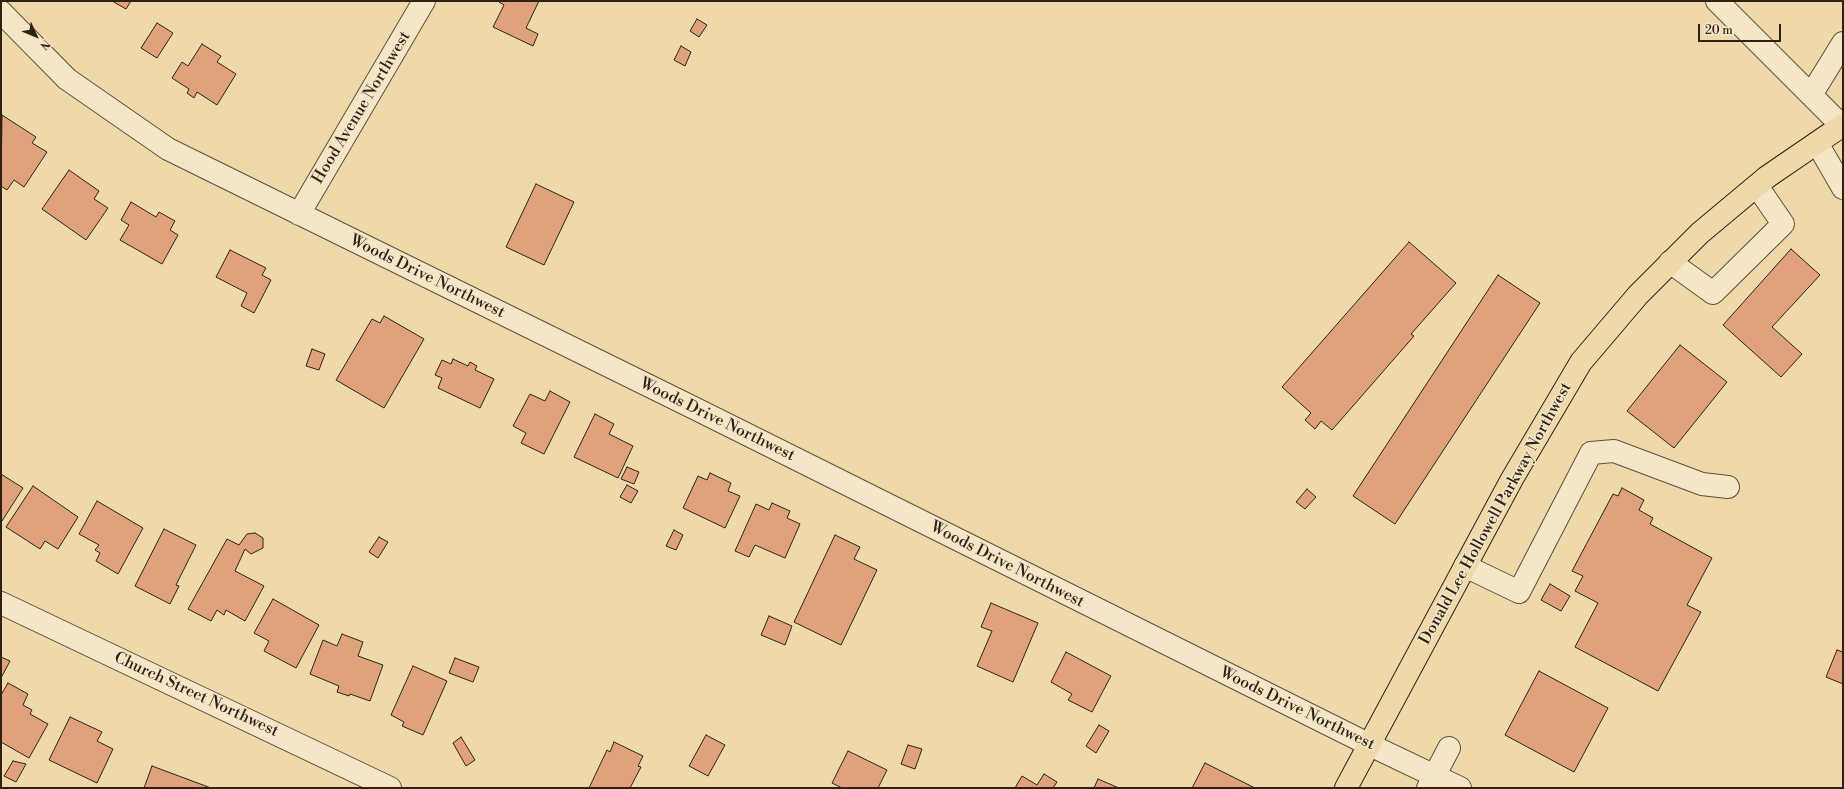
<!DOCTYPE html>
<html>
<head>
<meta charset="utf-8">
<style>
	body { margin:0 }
	#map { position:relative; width:1844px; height:789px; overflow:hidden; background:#efd9aa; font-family:"Libre Bodoni",serif }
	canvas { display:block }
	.frame { position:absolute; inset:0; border:2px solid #2e2215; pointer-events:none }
	.north { position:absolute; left:16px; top:16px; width:40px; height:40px; -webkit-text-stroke:3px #f5e6c8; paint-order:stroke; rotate:134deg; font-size:11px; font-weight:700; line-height:16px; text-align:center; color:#2e2215 }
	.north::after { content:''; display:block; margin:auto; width:14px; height:18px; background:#2e2215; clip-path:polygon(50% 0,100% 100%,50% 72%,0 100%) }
	.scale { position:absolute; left:1698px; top:24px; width:83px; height:18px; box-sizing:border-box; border:2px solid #2e2215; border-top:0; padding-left:5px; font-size:12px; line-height:14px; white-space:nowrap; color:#2e2215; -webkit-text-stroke:3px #f5e6c8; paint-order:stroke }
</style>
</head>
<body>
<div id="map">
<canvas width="1844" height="789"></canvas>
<div class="frame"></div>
<div class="north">N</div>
<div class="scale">20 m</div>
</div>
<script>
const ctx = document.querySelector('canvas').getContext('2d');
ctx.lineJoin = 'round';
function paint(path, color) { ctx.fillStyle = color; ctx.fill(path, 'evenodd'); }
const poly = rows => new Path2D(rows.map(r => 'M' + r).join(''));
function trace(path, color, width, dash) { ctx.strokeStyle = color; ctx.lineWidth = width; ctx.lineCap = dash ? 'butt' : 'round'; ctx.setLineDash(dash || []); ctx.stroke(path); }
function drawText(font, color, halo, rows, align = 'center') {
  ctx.font = font + ' "Libre Bodoni",serif'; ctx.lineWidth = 3; ctx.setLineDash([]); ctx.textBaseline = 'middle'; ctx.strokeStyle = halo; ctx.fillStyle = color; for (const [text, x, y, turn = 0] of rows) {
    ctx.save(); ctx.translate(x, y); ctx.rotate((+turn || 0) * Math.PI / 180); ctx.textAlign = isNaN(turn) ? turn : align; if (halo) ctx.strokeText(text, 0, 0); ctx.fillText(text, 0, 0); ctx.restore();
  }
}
const building = poly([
	[112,1,131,1,126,9,112,1],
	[499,1,539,1,526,28,538,34,533,46,493,27,504,5,499,2,499,1],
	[697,19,707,25,699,37,690,31,697,19],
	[157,23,173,33,157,58,141,48,157,23],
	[202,44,221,56,217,62,236,74,217,105,197,92,194,98,187,93,189,89,172,78,182,62,188,66,202,44],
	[681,46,691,52,685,66,674,60,681,46],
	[2,115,36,137,32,143,47,152,24,187,14,180,7,190,1,186,2,115],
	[69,170,99,191,94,199,108,208,86,240,42,209,69,170],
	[536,184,574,202,544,265,506,247,536,184],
	[131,202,156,217,159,212,175,221,170,230,178,235,162,264,120,240,129,225,121,220,131,202],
	[1409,242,1456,283,1411,334,1414,336,1332,430,1321,421,1315,429,1305,420,1311,413,1282,387,1409,242],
	[1791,249,1820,275,1772,327,1802,354,1781,377,1723,325,1791,249],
	[230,250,266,268,262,275,271,280,254,313,241,306,247,293,216,277,230,250],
	[1498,275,1540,303,1395,524,1353,496,1498,275],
	[384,316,424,339,384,408,336,380,372,319,380,323,384,316],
	[1680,345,1727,382,1674,448,1627,411,1680,345],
	[312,349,325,354,319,370,306,366,312,349],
	[453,359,468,366,470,362,477,366,475,370,494,379,480,408,438,388,442,378,435,375,442,360,451,364,453,359],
	[550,391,570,402,544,454,521,443,526,433,513,426,530,394,545,401,550,391],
	[595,414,614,424,609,434,633,446,618,478,574,457,595,414],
	[627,467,639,472,634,484,621,479,627,467],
	[710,473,731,483,728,491,740,496,725,528,683,508,698,476,707,480,710,473],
	[1,474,23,488,2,521,1,521,1,474],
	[627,485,638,491,631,503,620,497,627,485],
	[33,486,78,517,58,549,45,541,40,549,6,527,33,486],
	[1622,488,1644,500,1639,510,1653,518,1650,524,1712,558,1687,605,1701,612,1658,691,1575,647,1598,603,1575,591,1583,576,1572,571,1613,494,1618,496,1622,488],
	[1307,489,1316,497,1305,509,1296,502,1307,489],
	[97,501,143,528,118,574,96,561,100,553,95,550,99,545,79,534,97,501],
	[772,503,790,511,787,518,800,524,785,558,755,545,749,557,735,551,756,504,769,510,772,503],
	[164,529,196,545,176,585,179,586,170,604,135,586,164,529],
	[674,530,683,535,676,550,666,546,674,530],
	[255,533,263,538,263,548,251,554,245,549,235,571,264,586,245,621,226,610,224,615,217,610,211,621,188,609,227,539,239,545,247,534,255,533],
	[835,535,860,547,854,559,877,570,841,645,794,622,835,535],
	[379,537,388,542,378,558,369,552,379,537],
	[1550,584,1570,596,1561,611,1541,600,1550,584],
	[273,599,319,625,296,668,264,651,269,641,254,633,273,599],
	[991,603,1038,623,1013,682,977,666,992,631,981,627,991,603],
	[769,616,792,626,785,645,761,635,769,616],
	[342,634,363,642,358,656,383,665,370,701,350,694,349,696,337,692,339,686,310,674,323,640,337,646,342,634],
	[1837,650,1843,652,1843,684,1826,677,1837,650],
	[1066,652,1111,676,1092,712,1068,700,1072,694,1051,682,1066,652],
	[1,657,10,661,1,678,1,657],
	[455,658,479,667,473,682,449,673,455,658],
	[413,666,447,681,423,735,402,726,404,722,391,715,413,666],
	[1539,671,1608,708,1574,772,1505,735,1539,671],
	[8,683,28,694,23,705,32,710,30,714,48,724,29,758,1,742,1,695,8,683],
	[70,717,102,732,97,741,113,749,97,783,49,760,70,717],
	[1099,725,1109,731,1096,753,1086,746,1099,725],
	[706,735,725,745,708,776,689,766,706,735],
	[461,737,475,760,466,766,453,743,461,737],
	[614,742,643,756,638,766,641,767,630,788,589,788,607,750,610,752,614,742],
	[908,745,922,749,915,769,901,764,908,745],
	[848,751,887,770,878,788,842,788,832,783,848,751],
	[13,761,26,764,16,782,4,776,13,761],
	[1205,763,1255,788,1192,788,1205,763],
	[152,766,211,788,144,788,152,766],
	[1044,774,1057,782,1053,788,1015,788,1022,776,1037,785,1044,774],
	[1098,779,1119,788,1094,788,1098,779]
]);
const minor = poly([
	[1717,1,1842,126],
	[1,12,67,79,168,149,696,409,1370,745,1460,788],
	[1811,95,1843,43],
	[1817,143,1843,188],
	[299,214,424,1],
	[1670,262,1713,293,1783,224,1757,186],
	[1465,566,1519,592,1591,453,1614,451,1702,484,1728,487],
	[1,603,390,788],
	[1428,788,1449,748]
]);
const major = poly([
	[1346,788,1512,479,1581,362,1638,295,1700,233,1767,177,1843,125]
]);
const streetNames = [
	["Hood Avenue Northwest",362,108,-59],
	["Woods Drive Northwest",427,277,26],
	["Woods Drive Northwest",717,420,26],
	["Donald Lee Hollowell Parkway Northwest",1496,514,-61],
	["Woods Drive Northwest",1007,565,27],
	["Church Street Northwest",196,695,25],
	["Woods Drive Northwest",1297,709,26]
];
paint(building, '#dfa27d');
trace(building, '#2e2215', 1);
trace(minor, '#5e503a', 24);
trace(major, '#2e2215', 24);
trace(minor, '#f5e6c8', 22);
trace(major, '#efd9aa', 22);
drawText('16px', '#2e2215', '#f5e6c8', streetNames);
</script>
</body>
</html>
